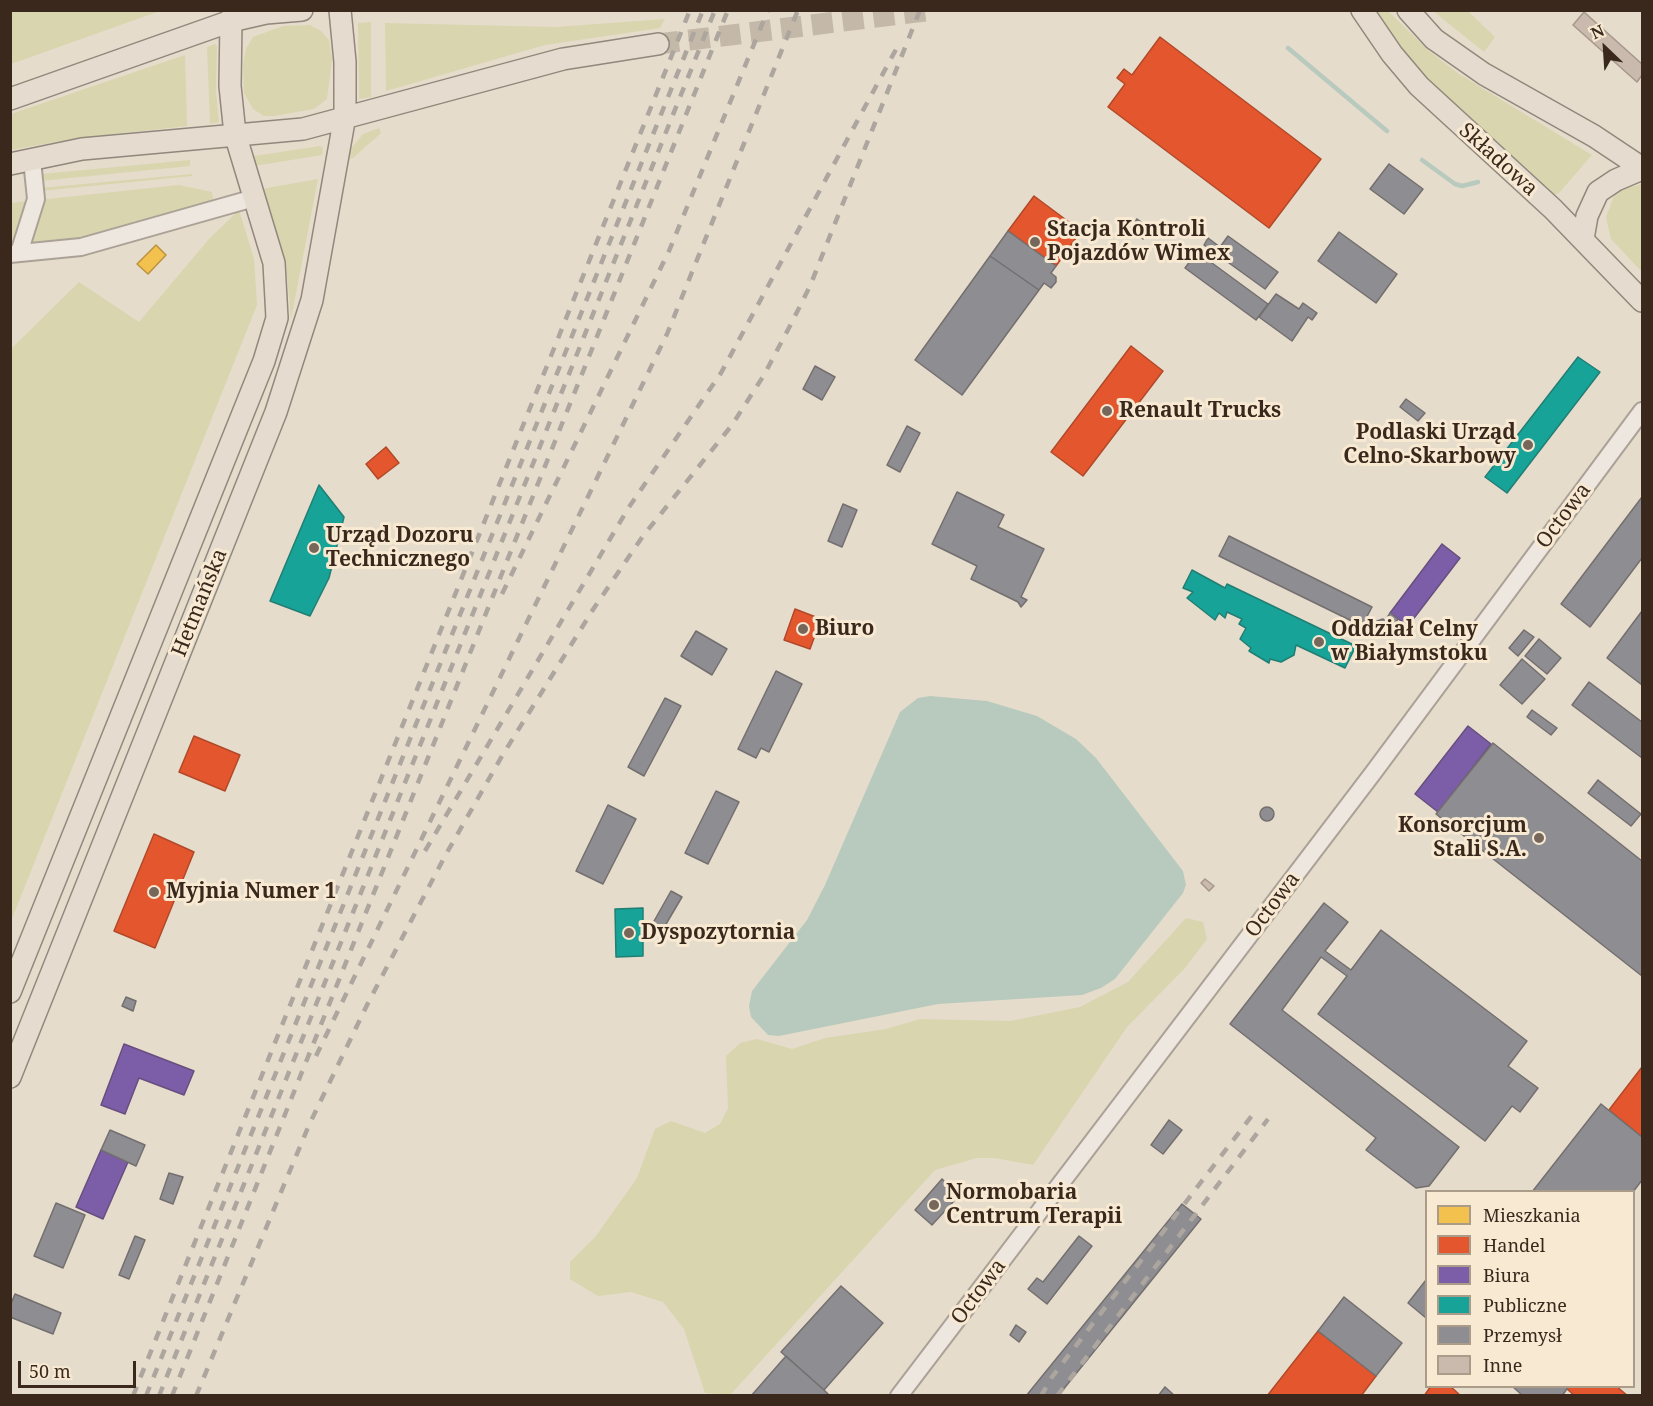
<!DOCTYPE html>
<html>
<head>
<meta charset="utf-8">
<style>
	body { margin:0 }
	#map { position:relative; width:1653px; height:1406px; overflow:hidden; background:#e6dccc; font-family:"Noto Serif",serif }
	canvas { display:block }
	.frame { position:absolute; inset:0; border:12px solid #3a281d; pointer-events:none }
	.legend { position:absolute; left:1425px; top:1190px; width:210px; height:198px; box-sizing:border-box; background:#f7e9d2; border:2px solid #ab9c8a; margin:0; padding:8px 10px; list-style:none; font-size:18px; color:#3a281d }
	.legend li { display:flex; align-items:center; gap:12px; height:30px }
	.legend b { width:30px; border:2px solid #ab9c8a }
	.north { position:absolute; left:1575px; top:18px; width:60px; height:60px; -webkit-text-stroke:4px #f7e9d2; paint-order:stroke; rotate:335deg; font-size:16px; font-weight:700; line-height:24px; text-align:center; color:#3a281d }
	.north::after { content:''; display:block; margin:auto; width:21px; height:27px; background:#3a281d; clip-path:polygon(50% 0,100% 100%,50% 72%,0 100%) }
	.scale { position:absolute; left:18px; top:1361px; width:118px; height:27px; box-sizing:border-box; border:3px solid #3a281d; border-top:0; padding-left:8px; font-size:18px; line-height:21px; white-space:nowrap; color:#3a281d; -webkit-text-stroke:4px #f7e9d2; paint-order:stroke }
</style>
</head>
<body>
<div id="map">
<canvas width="1653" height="1406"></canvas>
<div class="frame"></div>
<ul class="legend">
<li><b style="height:16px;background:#f2c14e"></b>Mieszkania</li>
<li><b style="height:16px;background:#e4572e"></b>Handel</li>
<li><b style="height:16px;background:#7b5ea7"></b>Biura</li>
<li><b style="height:16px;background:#17a398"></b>Publiczne</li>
<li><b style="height:16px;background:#8d8d92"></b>Przemysł</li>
<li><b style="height:16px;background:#cab9ad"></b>Inne</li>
</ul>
<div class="north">N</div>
<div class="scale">50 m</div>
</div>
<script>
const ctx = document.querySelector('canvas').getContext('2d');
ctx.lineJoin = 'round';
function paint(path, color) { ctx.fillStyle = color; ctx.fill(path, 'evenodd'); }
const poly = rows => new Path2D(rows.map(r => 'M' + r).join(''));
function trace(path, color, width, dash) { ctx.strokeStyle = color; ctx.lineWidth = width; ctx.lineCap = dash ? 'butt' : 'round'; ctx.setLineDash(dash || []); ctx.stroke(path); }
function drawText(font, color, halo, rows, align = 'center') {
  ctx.font = font + ' "Noto Serif",serif'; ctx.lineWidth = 6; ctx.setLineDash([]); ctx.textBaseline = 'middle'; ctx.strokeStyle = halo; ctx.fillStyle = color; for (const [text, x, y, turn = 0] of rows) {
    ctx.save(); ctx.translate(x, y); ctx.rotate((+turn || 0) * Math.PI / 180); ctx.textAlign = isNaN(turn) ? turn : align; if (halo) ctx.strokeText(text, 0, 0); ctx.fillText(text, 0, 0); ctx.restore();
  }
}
const green = poly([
	[11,10,160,10,160,11,11,64],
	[1371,11,1388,11,1429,51,1459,74,1592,155,1559,193,1554,195,1463,115,1413,66],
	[1433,11,1468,11,1495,37,1484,52],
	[665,19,660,28,545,45,386,91,385,23,556,27],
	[371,22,371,97,359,99,358,23],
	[310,25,321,31,329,40,332,59,327,99,314,109,274,116,264,116,253,109,244,93,243,65,246,49,253,37,283,26],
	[215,44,217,46,216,92,219,122,210,124,207,47],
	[185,55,187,126,77,138,11,150,11,114],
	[379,128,381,133,353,158,348,159,349,151,363,134],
	[320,146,323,148,322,155,254,166,254,156],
	[190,160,190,166,40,181,41,174],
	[192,174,192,176,40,191,40,188],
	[318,179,291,319,286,265,261,189],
	[1642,184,1642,272,1611,239,1606,217,1614,196,1623,189],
	[179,185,212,192,215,216,11,259,10,203],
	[239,210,254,259,257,305,11,921,11,349,79,282,139,322,209,239],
	[1186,918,1203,922,1207,939,1185,968,1127,1027,1033,1165,995,1158,977,1158,935,1170,730,1395,705,1393,684,1329,663,1302,631,1292,598,1296,570,1279,570,1262,596,1236,637,1178,655,1129,671,1121,705,1133,720,1124,728,1108,726,1056,740,1043,757,1039,792,1049,825,1038,886,1029,920,1019,1010,1021,1080,1007,1128,982]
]);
const water = poly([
	[930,696,987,701,1037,716,1076,739,1096,758,1183,871,1186,885,1183,893,1115,979,1101,988,1082,995,938,1004,779,1036,768,1035,751,1017,749,1006,752,991,807,920,825,885,900,712,918,698]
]);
const homes = poly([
	[156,245,166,255,148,274,137,264,156,245]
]);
const shops = poly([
	[1160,37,1321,159,1269,228,1108,107,1125,84,1117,78,1124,69,1132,75,1160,37],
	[1034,196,1081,231,1056,266,1008,231,1034,196],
	[1131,346,1163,371,1083,476,1051,452,1131,346],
	[386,447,399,463,378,479,366,464,386,447],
	[795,609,821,619,810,649,784,640,795,609],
	[194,736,240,755,225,791,179,772,194,736],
	[154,834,194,852,155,948,114,931,154,834],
	[1642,1067,1642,1137,1609,1110,1642,1067],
	[1318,1331,1376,1376,1361,1396,1267,1396,1318,1331],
	[1431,1386,1450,1386,1461,1396,1424,1396,1431,1386],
	[1569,1386,1616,1386,1628,1396,1575,1396,1567,1389,1569,1386]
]);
const offices = poly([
	[1442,544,1460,558,1408,626,1390,613,1442,544],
	[1468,726,1491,744,1438,812,1415,794,1468,726],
	[124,1044,194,1071,184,1095,139,1078,125,1114,101,1105,124,1044],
	[101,1150,128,1162,103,1219,76,1207,101,1150]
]);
const public = poly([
	[1578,357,1600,372,1507,493,1485,477,1578,357],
	[319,485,344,517,329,578,310,616,270,601,319,485],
	[1192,570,1225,588,1227,584,1356,646,1345,668,1296,645,1294,655,1281,662,1270,659,1269,663,1249,651,1251,648,1240,639,1246,628,1239,624,1242,619,1227,612,1225,618,1219,613,1215,620,1187,598,1193,592,1183,588,1192,570],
	[643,908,643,956,616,957,615,909,643,908]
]);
const industry = poly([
	[1389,164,1423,189,1404,214,1370,189,1389,164],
	[1137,219,1151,229,1143,239,1130,229,1137,219],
	[1008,231,1056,266,1051,273,1056,277,1056,282,1051,288,1044,283,1039,290,990,256,1008,231],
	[1339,232,1397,274,1376,303,1318,261,1339,232],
	[1228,236,1278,272,1265,289,1204,245,1208,238,1220,247,1228,236],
	[1197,252,1268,304,1256,320,1185,268,1197,252],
	[990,256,1039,290,962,395,915,360,990,256],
	[1276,294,1299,309,1303,303,1317,313,1312,320,1308,317,1292,341,1259,317,1276,294],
	[815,366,835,377,822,400,803,389,815,366],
	[1406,399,1425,413,1418,421,1400,407,1406,399],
	[907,426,920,433,900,472,887,465,907,426],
	[957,492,1004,515,998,527,1044,549,1021,597,1027,600,1021,607,1018,602,971,579,977,566,932,544,957,492],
	[1642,497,1642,558,1590,627,1561,604,1642,497],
	[843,504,857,510,842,547,828,541,843,504],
	[1229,536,1372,607,1362,626,1219,556,1229,536],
	[1642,611,1642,685,1607,658,1642,611],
	[1390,613,1398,619,1390,630,1377,633,1362,626,1366,618,1377,624,1377,621,1383,619,1385,621,1390,613],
	[1524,630,1534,637,1518,656,1509,648,1524,630],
	[696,631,727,649,712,675,681,656,696,631],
	[1539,639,1561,658,1547,674,1525,656,1539,639],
	[1522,659,1545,679,1522,704,1500,685,1522,659],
	[776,671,802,684,769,752,761,748,756,758,738,749,776,671],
	[1589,682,1642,722,1642,758,1572,705,1589,682],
	[665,698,681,706,644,776,628,767,665,698],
	[1532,710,1557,728,1551,735,1527,717,1532,710],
	[1493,743,1642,861,1642,976,1436,814,1493,743],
	[1598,780,1641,814,1631,826,1588,793,1598,780],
	[716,791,739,802,708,864,685,853,716,791],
	[608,805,636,819,603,884,576,871,608,805],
	'1260 814a7 7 0 1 1 14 0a7 7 0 1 1-14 0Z',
	[671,891,682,897,659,936,649,930,671,891],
	[1324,903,1348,922,1325,951,1351,970,1381,930,1527,1041,1508,1066,1538,1088,1520,1112,1512,1106,1485,1141,1318,1014,1347,976,1321,957,1282,1010,1459,1147,1429,1186,1416,1188,1366,1150,1376,1138,1230,1024,1324,903],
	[126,997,136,1001,133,1011,122,1006,126,997],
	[1601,1104,1642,1137,1642,1180,1633,1192,1532,1192,1601,1104],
	[1169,1120,1182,1130,1163,1154,1151,1145,1169,1120],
	[110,1130,145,1145,136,1166,101,1150,110,1130],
	[169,1173,183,1177,173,1204,160,1199,169,1173],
	[942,1179,956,1192,951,1198,954,1201,932,1225,915,1210,942,1179],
	[56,1203,85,1215,63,1268,34,1256,56,1203],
	[1182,1204,1201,1219,1058,1396,1026,1396,1182,1204],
	[135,1236,145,1240,129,1279,119,1275,135,1236],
	[1079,1236,1092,1246,1047,1304,1028,1289,1037,1278,1043,1282,1079,1236],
	[1426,1280,1426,1318,1408,1303,1426,1280],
	[841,1286,883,1323,824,1390,781,1352,841,1286],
	[15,1294,61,1313,53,1334,10,1317,10,1306,15,1294],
	[1344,1297,1402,1343,1376,1376,1318,1331,1344,1297],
	[1016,1325,1026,1332,1019,1342,1010,1335,1016,1325],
	[786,1356,824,1390,830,1396,751,1396,786,1356],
	[1512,1386,1569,1386,1562,1396,1523,1396,1512,1386],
	[1165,1387,1175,1396,1158,1396,1165,1387]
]);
const stream = poly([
	[1288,48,1387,131],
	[1422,160,1455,184,1462,186,1478,182]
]);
const building = poly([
	[1584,12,1642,64,1642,75,1637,82,1573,25,1584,12],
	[1205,879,1214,886,1209,891,1201,883,1205,879]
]);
const majorTunnel = poly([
	[658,44,933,10]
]);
const minor = poly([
	[19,253,36,199,32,160],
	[10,254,81,247,254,198],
	[899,1396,1373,773,1642,411]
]);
const major = poly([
	[1362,10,1392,54,1419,86,1553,209,1642,301],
	[1408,10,1434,39,1484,74,1594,136,1642,168],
	[10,99,231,21,266,13,302,10],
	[10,164,82,149,303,129,563,59,658,44],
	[1583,239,1587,216,1598,192,1616,180,1642,169],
	[10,992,264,361,277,318,274,263,235,134,230,86,231,21,234,10],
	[10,1077,276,412,312,300,345,116,345,62,340,10]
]);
const rail = poly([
	[502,594,669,251,768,10],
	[425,851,629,507,721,373,900,42],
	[316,1056,667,334,798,10],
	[133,1396,690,10],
	[146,1396,703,10],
	[159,1396,715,10],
	[172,1396,728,10],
	[196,1396,309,1125,367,1005,445,856,502,756,594,608,643,536,732,425,764,375,791,324,810,286,920,10],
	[1041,1396,1052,1377,1257,1109],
	[1057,1396,1268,1119]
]);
const markers = [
	[1035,242,6,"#76675a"],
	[1107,411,6,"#76675a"],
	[1528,445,6,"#76675a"],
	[314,548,6,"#76675a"],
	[803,629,6,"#76675a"],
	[1319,642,6,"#76675a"],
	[1539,838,6,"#76675a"],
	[154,892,6,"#76675a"],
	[629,933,6,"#76675a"],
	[934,1205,6,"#76675a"]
];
const streetNames = [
	["Składowa",1498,160,42],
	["Octowa",1564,516,-53],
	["Hetmańska",200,603,-68],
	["Octowa",1273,905,-53],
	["Octowa",979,1292,-53]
];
const poiNames = [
	["Stacja Kontroli",1047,230],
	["Pojazdów Wimex",1047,254],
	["Renault Trucks",1119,411],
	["Podlaski Urząd",1516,433,"right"],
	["Celno-Skarbowy",1516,457,"right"],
	["Urząd Dozoru",326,536],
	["Technicznego",326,560],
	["Biuro",815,629],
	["Oddział Celny",1331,630],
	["w Białymstoku",1331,654],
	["Konsorcjum",1527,826,"right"],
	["Stali S.A.",1527,850,"right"],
	["Myjnia Numer 1",166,892],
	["Dyspozytornia",641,933],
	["Normobaria",946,1193],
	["Centrum Terapii",946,1217]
];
paint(green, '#d9d5ae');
paint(water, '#b8cabd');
paint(homes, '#f2c14e');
trace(homes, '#bb933f', 1.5);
paint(shops, '#e4572e');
trace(shops, '#b14929', 1.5);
paint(offices, '#7b5ea7');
trace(offices, '#684e7e', 1.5);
paint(public, '#17a398');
trace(public, '#227e73', 1.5);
paint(industry, '#8d8d92');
trace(industry, '#746f6f', 1.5);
trace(stream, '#b8cabd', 4.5);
paint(building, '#cab9ad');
trace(building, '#a6978c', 1.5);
trace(majorTunnel, '#c4b8a9', 21, [21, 10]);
trace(minor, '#aba196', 20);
trace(major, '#91877c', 24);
trace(minor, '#ede7df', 16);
trace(major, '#e5dccf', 21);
trace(rail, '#aca69f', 4.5, [10, 10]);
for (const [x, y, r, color] of markers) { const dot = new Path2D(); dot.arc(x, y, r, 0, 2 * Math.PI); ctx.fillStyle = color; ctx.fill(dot); trace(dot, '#f7e9d2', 2); }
drawText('21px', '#3a281d', '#f7e9d2', streetNames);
drawText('bold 21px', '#3a281d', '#f7e9d2', poiNames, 'left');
</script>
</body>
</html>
